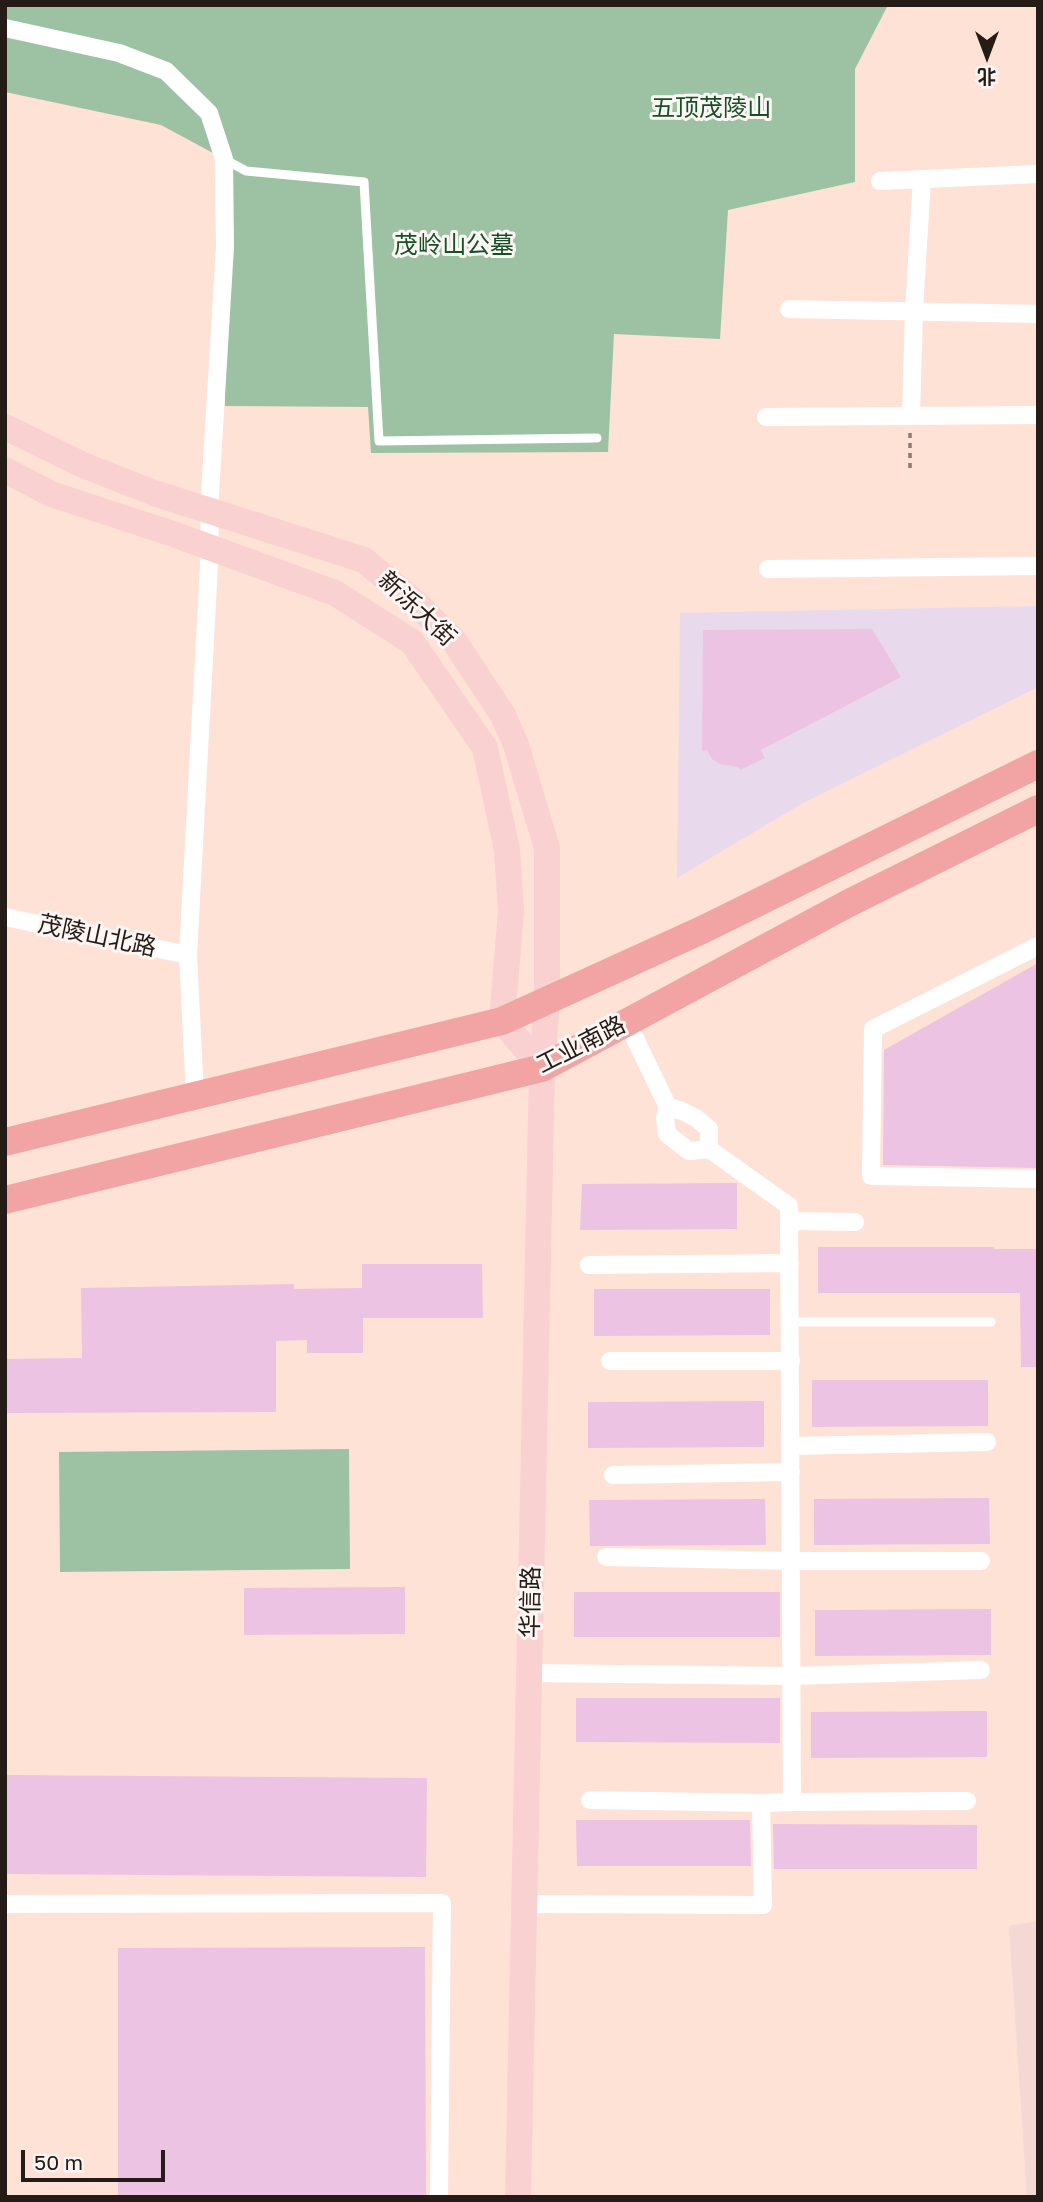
<!DOCTYPE html>
<html>
<head>
<meta charset="utf-8">
<style>
	body { margin:0 }
	#map { position:relative; width:1043px; height:2202px; overflow:hidden; background:#fee2d6; font-family:"Golos Text","Noto Sans SC",sans-serif }
	canvas { display:block }
	.frame { position:absolute; inset:0; border:7px solid #251b17; pointer-events:none }
	.north { position:absolute; left:952px; top:21px; width:70px; height:70px; -webkit-text-stroke:5px #fbf5f3; paint-order:stroke; rotate:180deg; font-size:19px; font-weight:700; line-height:28px; text-align:center; color:#251b17 }
	.north::after { content:''; display:block; margin:auto; width:24px; height:32px; background:#251b17; clip-path:polygon(50% 0,100% 100%,50% 72%,0 100%) }
	.scale { position:absolute; left:21px; top:2150px; width:144px; height:32px; box-sizing:border-box; border:4px solid #251b17; border-top:0; padding-left:9px; font-size:21px; line-height:24px; white-space:nowrap; color:#251b17; -webkit-text-stroke:5px #fbf5f3; paint-order:stroke }
</style>
</head>
<body>
<div id="map">
<canvas width="1043" height="2202"></canvas>
<div class="frame"></div>
<div class="north">北</div>
<div class="scale">50 m</div>
</div>
<script>
const ctx = document.querySelector('canvas').getContext('2d');
ctx.lineJoin = 'round';
function paint(path, color) { ctx.fillStyle = color; ctx.fill(path, 'evenodd'); }
const poly = rows => new Path2D(rows.map(r => 'M' + r).join(''));
function trace(path, color, width, dash) { ctx.strokeStyle = color; ctx.lineWidth = width; ctx.lineCap = dash ? 'butt' : 'round'; ctx.setLineDash(dash || []); ctx.stroke(path); }
function drawText(font, color, halo, rows, align = 'center') {
  ctx.font = font + ' "Golos Text","Noto Sans SC",sans-serif'; ctx.lineWidth = 6; ctx.setLineDash([]); ctx.textBaseline = 'middle'; ctx.strokeStyle = halo; ctx.fillStyle = color; for (const [text, x, y, turn = 0] of rows) {
    ctx.save(); ctx.translate(x, y); ctx.rotate((+turn || 0) * Math.PI / 180); ctx.textAlign = isNaN(turn) ? turn : align; if (halo) ctx.strokeText(text, 0, 0); ctx.fillText(text, 0, 0); ctx.restore();
  }
}
const commercial = poly([
	[1038,606,1038,687,803,803,677,878,680,613]
]);
const education = poly([
	[1038,1921,1038,2197,1027,2197,1009,1926]
]);
const green = poly([
	[5,5,888,5,855,69,855,182,728,210,720,339,614,334,608,452,371,453,368,407,225,406,224,159,161,125,5,92],
	[349,1449,350,1569,60,1572,59,1452]
]);
const building = poly([
	[872,629,901,677,761,750,765,758,740,770,738,767,720,764,712,759,707,750,702,751,703,630],
	[1038,963,1038,1168,883,1165,884,1050],
	[737,1183,737,1229,580,1230,582,1184],
	[818,1247,994,1247,994,1249,1038,1249,1038,1367,1021,1367,1020,1293,818,1293],
	[362,1264,482,1264,483,1318,363,1318,363,1353,307,1353,307,1340,276,1341,276,1412,5,1413,5,1359,82,1358,81,1288,294,1284,294,1289,362,1288],
	[594,1289,770,1289,770,1335,594,1336],
	[812,1380,988,1380,988,1426,812,1427],
	[764,1401,764,1447,588,1448,588,1402],
	[989,1498,990,1544,814,1545,814,1499],
	[765,1499,766,1545,590,1546,589,1500],
	[405,1587,405,1634,244,1635,244,1588],
	[574,1592,780,1592,780,1637,574,1637],
	[991,1609,991,1655,815,1656,815,1610],
	[576,1698,780,1698,780,1743,576,1742],
	[987,1711,987,1757,811,1758,811,1712],
	[5,1775,427,1778,426,1877,5,1874],
	[576,1820,750,1820,751,1866,577,1866],
	[773,1824,977,1825,977,1869,774,1869],
	[425,1947,426,2197,118,2197,118,1948]
]);
const path = poly([
	[910,468,910,432]
]);
const lane = poly([
	[224,159,246,171,364,182,379,441,597,438],
	[790,1322,991,1322]
]);
const street = poly([
	[5,28,119,53,166,71,209,113,224,159,225,247,209,511,210,547,188,955,195,1096],
	[880,181,1038,174],
	[789,309,1038,314],
	[911,416,914,311,922,179],
	[766,417,1038,415],
	[768,569,1038,566],
	[5,917,188,955],
	[1038,946,873,1029,871,1176,1038,1179],
	[668,1107,665,1118,667,1134,689,1151,709,1149],
	[789,1221,855,1222],
	[589,1265,790,1263],
	[610,1361,791,1361],
	[791,1446,987,1442],
	[613,1475,791,1472],
	[606,1557,792,1561,981,1561],
	[529,1673,792,1676,981,1670],
	[590,1800,761,1803],
	[792,1802,967,1801],
	[5,1904,442,1903,439,2197],
	[524,1904,763,1905,761,1803,792,1802,789,1206,709,1149,709,1129,696,1118,682,1111,668,1107,627,1022]
]);
const secondary = poly([
	[5,427,83,465,154,493,364,560,417,604,454,641,503,715,516,745,547,848,547,1000,542,1068,518,2197],
	[5,470,51,494,173,534,335,593,412,642,485,748,507,850,511,911,502,1021,542,1068]
]);
const primary = poly([
	[5,1142,502,1021,704,929,1038,764],
	[5,1200,542,1068,849,903,1038,809]
]);
const parkNames = [
	["五顶茂陵山",711,108],
	["茂岭山公墓",454,245]
];
const streetNames = [
	["新泺大街",417,609,43],
	["茂陵山北路",97,936,12],
	["工业南路",581,1045,-27],
	["华信路",531,1602,-89]
];
paint(commercial, '#e9d9ec');
paint(education, '#f3d8d4');
paint(green, '#9dc2a3');
paint(building, '#ecc3e3');
trace(path, '#8d7b73', 3.5, [5, 5]);
trace(lane, '#fff', 9);
trace(street, '#fff', 18);
trace(secondary, '#f9d1d1', 26);
trace(primary, '#f2a3a4', 28);
drawText('24px', '#155127', '#fbf5f3', parkNames);
drawText('24px', '#251b17', '#fbf5f3', streetNames);
</script>
</body>
</html>
